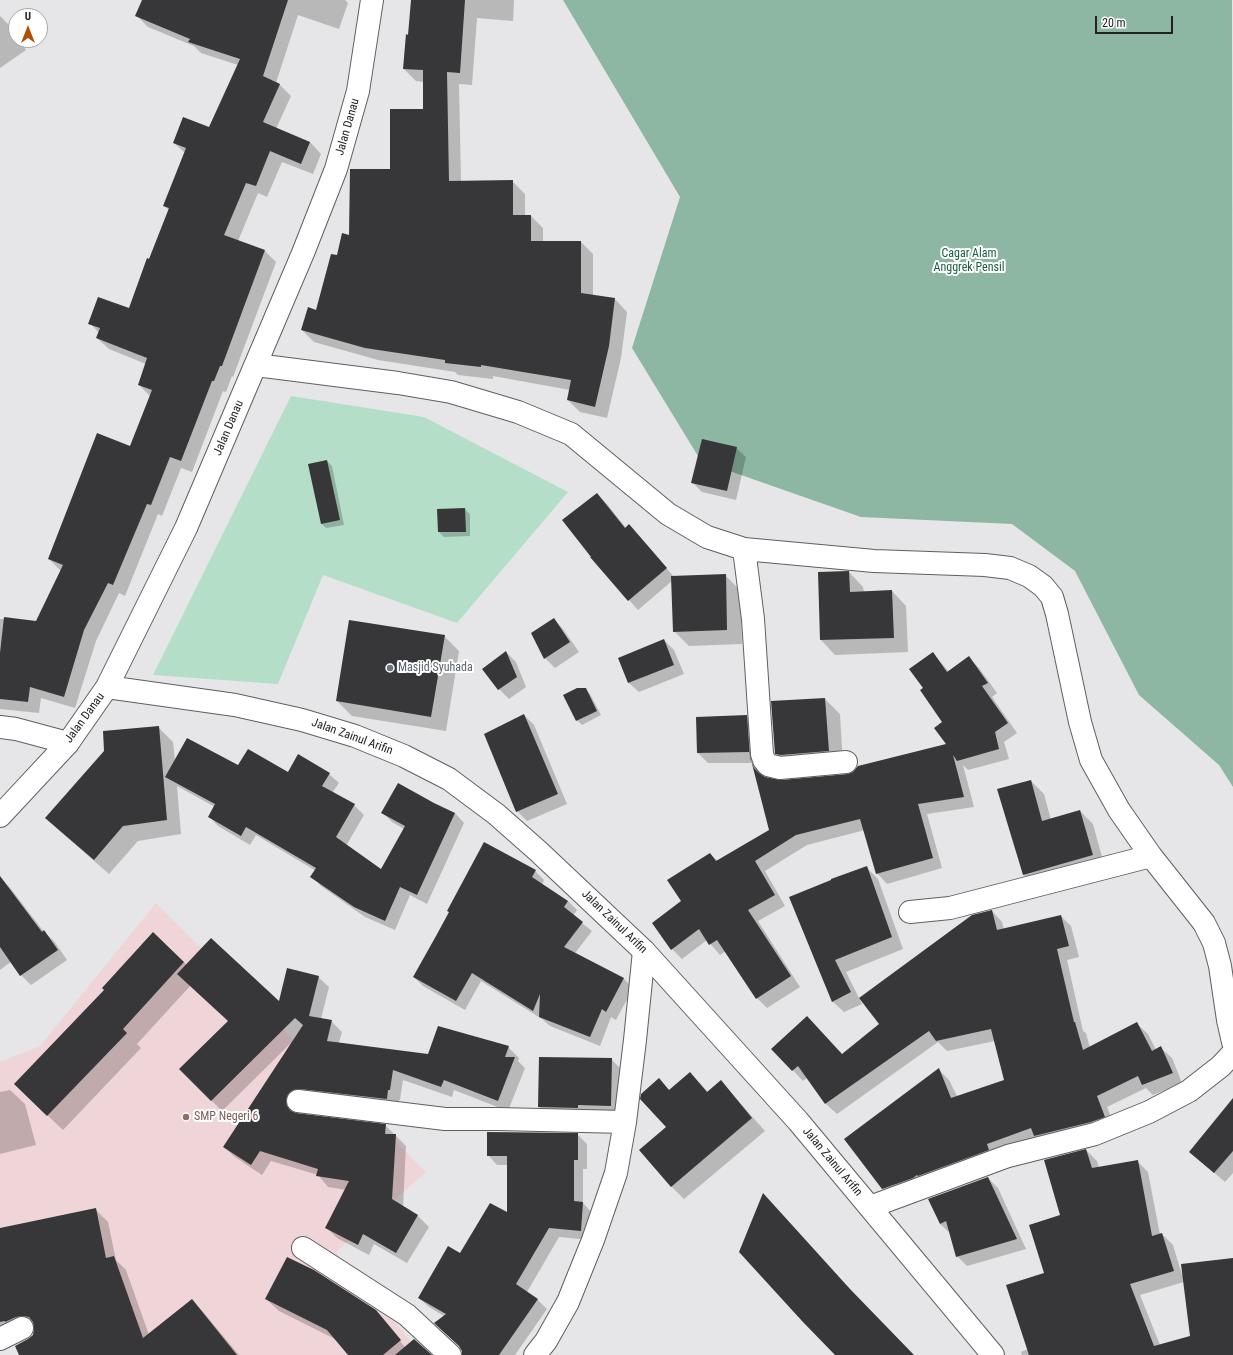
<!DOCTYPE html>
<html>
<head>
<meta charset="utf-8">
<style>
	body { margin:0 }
	#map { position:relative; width:1233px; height:1355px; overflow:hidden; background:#e6e6e8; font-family:"Roboto Condensed",sans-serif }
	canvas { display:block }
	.north { position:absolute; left:8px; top:8px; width:40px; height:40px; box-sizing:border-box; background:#fff; border:1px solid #a7a7a7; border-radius:50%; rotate:0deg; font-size:11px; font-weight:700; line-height:16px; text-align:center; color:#232324 }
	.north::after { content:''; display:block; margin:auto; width:14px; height:18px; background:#ae5000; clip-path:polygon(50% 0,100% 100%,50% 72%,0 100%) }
	.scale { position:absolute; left:1095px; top:16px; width:78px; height:18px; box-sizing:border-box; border:2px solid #232324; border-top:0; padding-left:5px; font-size:12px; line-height:14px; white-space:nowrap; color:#232324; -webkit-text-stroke:3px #fff; paint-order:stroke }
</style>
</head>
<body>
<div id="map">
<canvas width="1233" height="1355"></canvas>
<div class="north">U</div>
<div class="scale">20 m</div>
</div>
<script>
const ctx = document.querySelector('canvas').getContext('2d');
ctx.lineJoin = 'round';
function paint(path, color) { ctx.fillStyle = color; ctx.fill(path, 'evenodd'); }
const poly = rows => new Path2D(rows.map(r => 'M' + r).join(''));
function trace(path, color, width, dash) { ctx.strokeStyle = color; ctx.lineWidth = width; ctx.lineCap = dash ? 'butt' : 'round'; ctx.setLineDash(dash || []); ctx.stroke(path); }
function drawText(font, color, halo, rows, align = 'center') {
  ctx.font = font + ' "Roboto Condensed",sans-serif'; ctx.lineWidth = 4; ctx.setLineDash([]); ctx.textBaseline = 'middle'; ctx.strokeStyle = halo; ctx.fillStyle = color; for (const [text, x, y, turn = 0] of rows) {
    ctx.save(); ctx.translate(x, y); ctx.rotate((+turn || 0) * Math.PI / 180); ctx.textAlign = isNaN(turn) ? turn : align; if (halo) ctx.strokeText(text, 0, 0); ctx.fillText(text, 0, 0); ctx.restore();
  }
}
const education = poly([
	[156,903,426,1172,336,1252,422,1355,65,1355,0,1281,0,1062,40,1046]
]);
const green = poly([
	[291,396,424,417,568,492,457,623,323,575,278,684,153,675]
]);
const forest = poly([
	[563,0,1232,0,1233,787,1219,765,1139,695,1075,571,1012,524,861,517,701,461,632,348,680,197]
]);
const shadow = poly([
	[143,0,345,0,348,3,339,29,298,15,276,83,280,85,291,96,276,129,310,142,321,154,313,174,282,162,267,197,258,193,238,241,265,251,276,262,233,377,232,376,226,392,223,391,192,472,181,468,162,516,158,514,125,596,119,593,96,641,75,708,41,698,39,713,0,709,0,619,36,622,61,571,49,559,130,447,150,396,139,385,146,364,109,349,97,338,99,333,90,323,129,309,169,210,164,206,185,153,174,143,209,128,238,65,201,53,194,46,148,27,137,16],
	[412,0,514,0,513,21,477,18,472,85,459,84,461,182,512,181,525,194,525,216,531,216,543,228,543,242,581,242,593,254,593,296,615,299,627,312,621,358,607,418,580,412,568,400,570,390,493,376,493,379,458,375,455,372,378,360,314,342,302,330,316,311,338,257,391,170,424,110,424,82,416,81,404,69,409,36],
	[0,16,9,25,16,35,16,40,19,40,26,50,0,68],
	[736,448,746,457,736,500,702,492,692,482],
	[327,461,332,466,344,525,326,528,322,524],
	[597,494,607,504,626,528,638,535,674,577,725,575,740,590,742,644,689,646,674,631,672,581,638,610,629,600,591,557],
	[465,509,470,514,470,536,444,537,439,532,438,510],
	[849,572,863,587,864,592,892,591,906,606,908,652,835,655,821,640],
	[554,619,563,629,579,652,555,668,545,658,532,633],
	[444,636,459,651,446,731,352,716,337,701],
	[664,640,674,650,684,674,639,692,629,683],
	[506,652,516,662,526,687,509,699,499,689],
	[933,653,949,672,969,658,979,668,997,693,992,697,1017,733,1004,742,1009,759,968,770,963,765,974,807,927,814,942,868,887,884,877,873,865,830,807,845,765,871,785,906,758,921,800,987,767,1008,757,998,726,951,720,955,707,940,682,959,672,949,682,902,710,854,718,861,770,830,752,763,708,763,698,753,697,718,746,716,757,727,760,769,764,777,781,781,847,775,947,745,944,722,924,688],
	[585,689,590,694,601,715,582,725,577,720],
	[825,699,840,714,843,765,791,768,776,753],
	[524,715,534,725,567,804,527,821,517,811],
	[158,727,173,742,175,761,239,767,288,773,329,774,339,783,332,793,354,805,364,815,346,846,381,870,404,829,392,822,382,812,433,804,455,813,464,823,427,904,410,895,395,930,365,917,321,886,312,876,316,871,256,835,250,845,218,826,209,816,215,807,177,786,181,834,138,841,109,874,61,832,47,818],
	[1031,781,1044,794,1051,820,1080,811,1093,824,1105,868,1037,888,1024,875,999,790],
	[866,867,878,879,903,949,846,972,862,1004,844,1012,832,1001,790,898],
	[535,871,544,880,542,885,568,901,577,910,573,916,592,931,575,953,624,979,633,988,616,1020,611,1017,600,1046,550,1026,542,1019,481,981,465,1010,423,986,414,977,450,913,448,911],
	[2,879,11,889,44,932,54,941,67,960,31,985,21,975,12,961,0,970,0,880],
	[992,911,1002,922,1004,930,1061,916,1071,926,1079,957,1067,960,1083,1031,1086,1033,1090,1048,1137,1024,1148,1034,1156,1050,1161,1048,1172,1058,1182,1083,1153,1095,1146,1088,1107,1107,1115,1127,893,1199,883,1189,939,1070,949,1080,957,1096,1005,1081,995,1041,947,1051,938,1042,837,1114,826,1104,808,1077,803,1081,773,1049,842,1055,880,1024],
	[153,934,187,965,279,1003,318,977,329,987,321,1019,331,1021,342,1032,339,1043,429,1055,508,1047,519,1058,518,1061,525,1068,508,1111,454,1090,452,1097,403,1080,400,1100,399,1100,398,1110,296,1111,296,1114,385,1125,406,1146,403,1207,418,1216,429,1227,407,1263,374,1244,369,1255,337,1238,327,1228,346,1190,328,1187,318,1175,271,1161,262,1175,235,1157,224,1147,292,1042,222,1111,180,1069,229,1021,191,985,137,1044,141,1048,63,1130,30,1099,105,990],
	[540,1058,611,1059,621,1069,621,1115,549,1117,539,1107],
	[690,1073,708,1092,721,1082,733,1095,765,1131,684,1199,671,1186,667,1127,659,1080,670,1091],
	[10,1090,25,1104,36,1145,0,1154,0,1092],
	[1233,1100,1233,1173,1225,1182,1190,1152],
	[577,1134,587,1144,587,1169,583,1169,583,1203,592,1213,590,1240,559,1237,527,1292,538,1300,547,1309,515,1355,463,1355,463,1351,444,1316,429,1307,419,1298,461,1254,508,1214,508,1165,497,1165,488,1155],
	[1086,1150,1097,1161,1099,1168,1137,1161,1148,1172,1160,1235,1162,1234,1173,1245,1182,1275,1233,1259,1233,1355,1179,1355,1192,1345,1184,1282,1140,1295,1164,1355,1022,1355,1021,1352,1028,1349,1045,1273,1061,1216],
	[988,1178,998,1188,1026,1249,967,1266,957,1256,950,1233,940,1224],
	[95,1209,108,1222,116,1260,126,1270,149,1335,192,1300,204,1313,239,1355,20,1355,59,1332,36,1328,0,1337,0,1229],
	[266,1299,382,1318,408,1351,430,1355,349,1355,337,1340,279,1311]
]);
const building = poly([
	[142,0,288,0,263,76,280,84,263,122,310,142,301,164,270,151,256,186,246,183,224,235,265,250,222,366,220,366,214,381,212,381,181,461,170,457,151,505,147,504,113,585,108,583,84,630,64,697,30,687,28,702,0,699,0,653,4,617,36,621,63,565,48,559,97,433,130,446,152,390,138,385,147,358,96,338,100,328,88,324,98,297,129,308,147,258,149,259,169,208,163,206,186,148,173,143,183,117,209,127,240,59,188,42,190,39,135,16],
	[411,0,465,0,460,73,447,72,449,181,513,180,513,215,531,215,531,241,581,241,581,293,615,298,609,346,595,407,567,400,571,380,481,365,481,367,445,363,445,360,365,348,301,330,308,307,316,310,331,254,337,255,342,233,349,235,350,169,390,169,390,109,423,109,423,70,403,69,406,34,408,35],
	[702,439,737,447,727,491,691,483],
	[327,460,340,520,321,524,308,464],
	[597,493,625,528,629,524,667,568,628,601,590,557,591,557,562,520],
	[465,508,466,532,438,532,437,509],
	[849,571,850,592,892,590,894,638,820,640,818,572],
	[726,574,727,630,673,632,671,576],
	[554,618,570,642,544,659,531,633],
	[349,620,445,635,431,717,336,701],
	[664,639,674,665,628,683,618,658],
	[506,651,517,677,498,690,482,669],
	[933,652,947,672,969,656,988,683,982,686,1008,723,995,732,999,749,957,761,953,755,964,797,918,804,933,858,876,874,860,819,796,835,755,861,775,895,748,910,791,976,756,999,717,940,709,945,699,929,671,950,652,923,681,901,667,880,710,853,716,861,769,830,749,752,697,753,696,717,747,715,750,758,754,768,759,773,765,777,781,780,848,774,853,772,858,766,946,744,934,728,942,722,920,690,923,688,909,669],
	[577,688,586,688,597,711,576,721,563,695],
	[825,698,829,751,781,755,775,754,771,701],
	[524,714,558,794,516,812,484,734],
	[159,726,167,820,123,826,94,860,45,818,104,751,103,731],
	[187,738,238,765,248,749,288,772,298,754,330,773,322,786,355,804,336,837,381,869,405,826,381,813,398,783,434,803,455,813,417,895,400,887,385,921,354,907,310,877,316,868,246,827,241,836,208,817,215,804,165,777],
	[1031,780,1042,821,1080,810,1093,855,1023,875,997,789],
	[484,842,536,870,532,877,568,901,564,907,583,922,564,947,624,978,606,1012,602,1009,590,1037,539,1017,540,994,533,1011,472,973,456,1001,413,977,436,936,449,912,447,911],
	[867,866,892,937,835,960,851,992,832,1002,789,897,831,880,831,879],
	[0,876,42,932,44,930,58,950,20,976,0,947],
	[992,910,997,930,1061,915,1069,946,1057,949,1074,1022,1075,1022,1083,1050,1137,1022,1152,1051,1161,1046,1173,1073,1142,1085,1138,1076,1097,1096,1105,1117,1091,1122,1034,1136,1031,1128,987,1144,989,1150,918,1176,917,1175,913,1178,882,1189,844,1139,939,1068,951,1098,1004,1080,991,1029,936,1041,929,1031,825,1104,798,1066,792,1071,771,1049,807,1016,842,1054,879,1024,859,998,972,915],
	[153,932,184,962,123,1029,127,1033,47,1116,14,1084,104,990,102,988],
	[211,938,279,1001,287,968,319,976,309,1016,332,1020,327,1041,428,1054,438,1026,509,1046,505,1057,515,1057,498,1101,444,1080,441,1087,393,1070,390,1090,388,1090,387,1099,300,1089,293,1090,288,1094,286,1100,287,1106,291,1111,296,1113,386,1124,385,1134,396,1134,392,1199,418,1215,396,1253,363,1234,358,1245,325,1228,349,1181,316,1176,318,1169,260,1151,251,1165,223,1147,303,1025,295,1018,211,1101,179,1069,228,1021,177,974],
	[539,1057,612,1058,611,1106,578,1105,578,1108,538,1107],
	[690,1072,707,1092,721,1080,752,1118,671,1187,639,1150,666,1127,640,1099,641,1094,659,1078,669,1090],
	[1233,1098,1233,1151,1214,1173,1189,1152],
	[487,1132,578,1133,578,1160,574,1160,574,1201,583,1202,581,1231,549,1228,516,1284,538,1299,499,1355,462,1355,462,1351,459,1346,434,1323,446,1314,418,1298,448,1246,460,1253,490,1203,507,1212,507,1156,487,1156],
	[1086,1149,1092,1168,1138,1160,1152,1236,1162,1233,1174,1271,1130,1284,1154,1346,1190,1336,1181,1264,1233,1258,1233,1355,1029,1355,1006,1285,1044,1273,1029,1225,1060,1215,1044,1160],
	[988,1177,1017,1239,956,1257,946,1221,940,1224,928,1199],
	[763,1193,850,1289,914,1355,835,1355,802,1321,739,1252],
	[96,1208,106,1258,114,1256,143,1338,192,1299,237,1355,19,1355,15,1346,28,1339,33,1335,34,1328,33,1322,29,1317,23,1316,16,1317,5,1322,5,1321,0,1322,0,1228],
	[287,1257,314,1270,376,1310,401,1340,383,1355,348,1355,327,1330,265,1299],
	[414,1339,432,1355,395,1355]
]);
const minor = poly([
	[256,365,398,383,451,392,518,412,571,434,668,514,707,537,744,549,874,561,985,565,1010,568,1029,576,1043,586,1052,597,1057,614,1080,722,1091,760,1119,810,1151,856,1204,923,1214,943,1220,966,1228,1020,1233,1042],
	[744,549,753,619,762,754,764,760,768,765,780,768,846,762],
	[0,727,16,729,68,743],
	[910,912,950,908,1151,856],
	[298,1101,445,1119,498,1119,625,1122],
	[870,1207,1008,1156,1095,1134,1149,1112,1189,1091,1221,1066,1233,1053],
	[303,1248,407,1315,450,1355],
	[0,1339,22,1328],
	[535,1355,546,1341,568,1302,593,1240,616,1173,625,1122,635,1040,644,951]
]);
const tertiary = poly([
	[107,687,235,705,302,720,355,736,404,756,449,779,496,814,538,851,644,951,798,1121,993,1355],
	[0,816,68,743,107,687,186,528,303,253,336,169,358,91,372,0]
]);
const markers = [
	[390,668,4,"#6b7280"],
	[186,1117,4,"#8d6e63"]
];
const streetNames = [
	["Jalan Danau",348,127,-74],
	["Jalan Danau",229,428,-67],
	["Jalan Danau",85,718,-54],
	["Jalan Zainul Arifin",352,737,20],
	["Jalan Zainul Arifin",614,922,44],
	["Jalan Zainul Arifin",832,1162,50]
];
const parkNames = [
	["Cagar Alam",969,254],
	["Anggrek Pensil",969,268]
];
const worshipNames = [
	["Masjid Syuhada",398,668]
];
const educationNames = [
	["SMP Negeri 6",194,1117]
];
paint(education, '#f0d5d8');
paint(green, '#b5dec9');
paint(forest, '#8db7a2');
paint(shadow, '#0003');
paint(building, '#373739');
trace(minor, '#5e5f60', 24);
trace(tertiary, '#5e5f60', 24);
trace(minor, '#fff', 22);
trace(tertiary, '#fff', 22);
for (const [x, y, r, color] of markers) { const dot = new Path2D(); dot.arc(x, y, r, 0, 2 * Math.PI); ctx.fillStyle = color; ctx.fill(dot); trace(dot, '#fff', 1.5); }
drawText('12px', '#232324', '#fff', streetNames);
drawText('12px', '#145d42', '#fff', parkNames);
drawText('12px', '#5b616d', '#fff', worshipNames, 'left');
drawText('12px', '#785e54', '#fff', educationNames, 'left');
</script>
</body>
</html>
